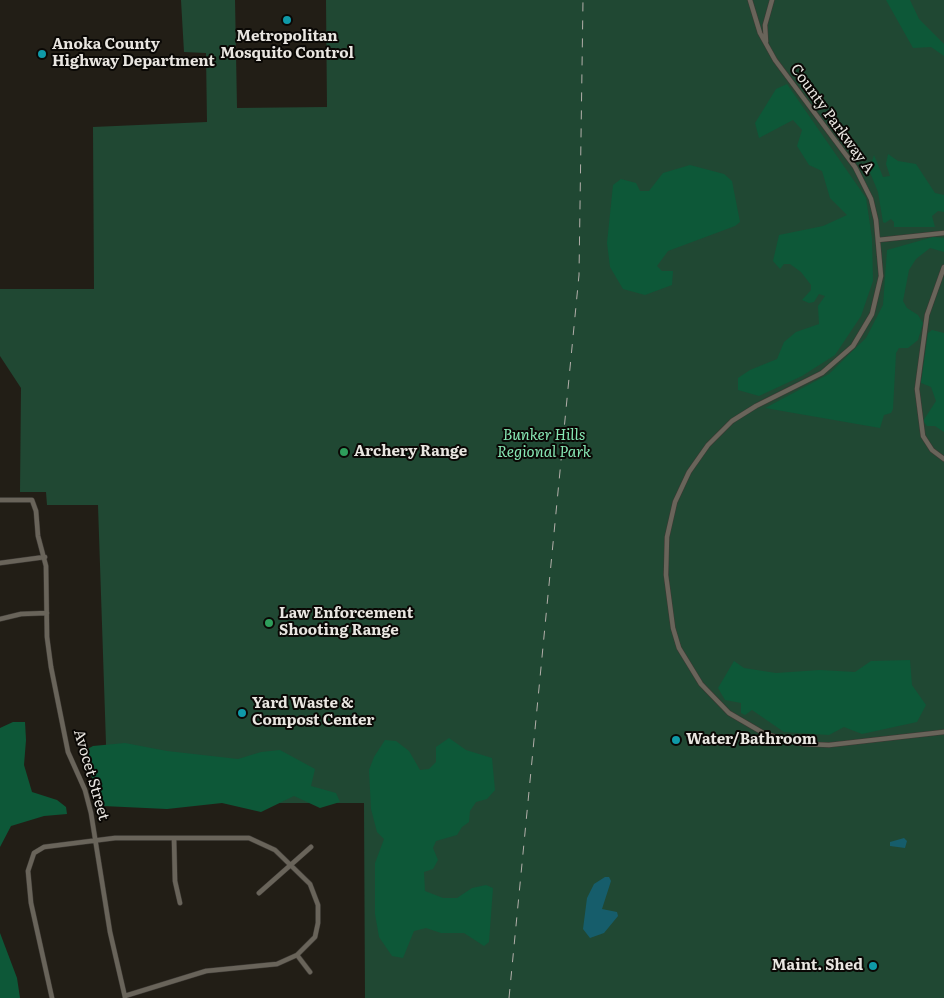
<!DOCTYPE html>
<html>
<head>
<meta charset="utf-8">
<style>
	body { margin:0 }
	canvas { display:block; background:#221e16 }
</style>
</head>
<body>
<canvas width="944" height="998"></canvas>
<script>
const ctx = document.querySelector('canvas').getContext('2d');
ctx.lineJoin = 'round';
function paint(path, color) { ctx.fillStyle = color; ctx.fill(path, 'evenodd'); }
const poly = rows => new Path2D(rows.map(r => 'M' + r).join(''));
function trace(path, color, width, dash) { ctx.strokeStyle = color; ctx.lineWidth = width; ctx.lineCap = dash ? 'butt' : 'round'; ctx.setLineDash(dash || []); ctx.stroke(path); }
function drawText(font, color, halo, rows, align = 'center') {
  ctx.font = font + ' Literata,serif'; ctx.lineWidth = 4; ctx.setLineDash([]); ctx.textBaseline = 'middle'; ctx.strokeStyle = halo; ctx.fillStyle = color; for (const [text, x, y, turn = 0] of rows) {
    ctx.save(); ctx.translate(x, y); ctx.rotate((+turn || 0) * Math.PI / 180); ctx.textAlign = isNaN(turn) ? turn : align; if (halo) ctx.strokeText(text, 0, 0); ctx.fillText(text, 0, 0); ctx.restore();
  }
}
const green = poly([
	[181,0,235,0,237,108,327,107,326,0,944,0,944,998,365,998,364,803,108,803,98,505,47,505,46,492,20,492,21,388,0,356,0,289,94,289,93,127,207,122,206,53,184,52]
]);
const forest = poly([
	[886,0,910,0,919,19,944,44,944,56,931,47,913,48],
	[787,84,866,198,872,238,873,281,861,316,835,355,802,376,759,396,738,390,738,378,750,370,777,359,784,342,796,332,819,324,818,306,825,296,819,294,814,302,809,303,802,300,811,290,811,285,801,272,790,264,784,264,780,269,773,261,779,235,823,226,847,215,830,198,822,171,809,165,797,146,802,130,793,120,759,138,755,123,776,89],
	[888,154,898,161,916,164,935,193,944,195,944,212,938,211,932,216,935,227,894,227,894,222,891,219,885,223,883,222,878,192,869,170,874,155,883,177,890,176,886,164],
	[690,165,724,174,732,181,740,222,735,226,668,251,657,266,662,271,673,271,672,285,645,295,623,289,610,267,607,243,613,185,621,179,636,183,640,191,649,191,663,173],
	[933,237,944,238,944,252,930,248,916,259,909,270,903,301,907,308,918,315,923,323,918,340,908,348,899,348,896,353,893,409,891,413,884,415,880,428,765,408,829,374,866,338,883,305,887,250],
	[932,330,944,333,944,432,935,426,927,426,923,421,936,401,931,387,921,383,928,333],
	[910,660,912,685,926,705,917,722,862,734,844,727,829,735,784,732,752,710,745,715,741,713,741,703,725,700,718,688,734,661,744,668,776,673,820,670,855,672,871,661],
	[13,722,25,722,26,740,24,765,32,792,57,800,66,807,67,814,44,816,11,826,0,847,0,728],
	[449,738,466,750,492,758,495,790,487,799,476,802,470,811,469,822,462,827,457,835,436,841,433,848,438,860,433,869,424,872,425,891,443,898,457,898,472,888,486,885,493,888,489,942,484,946,464,933,441,933,426,928,414,931,403,958,392,956,379,937,375,914,375,863,384,839,377,832,371,809,369,770,374,757,385,740,396,741,409,751,420,770,429,769,436,762,436,747],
	[125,743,167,751,238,759,261,752,280,750,315,769,311,786,336,793,340,802,320,808,294,796,261,812,222,803,167,809,103,806,82,752,93,746],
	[0,933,17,978,20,998,0,998]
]);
const water = poly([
	[904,838,907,841,905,848,890,846,890,842],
	[605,877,609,877,611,881,602,909,617,912,618,916,604,933,590,938,583,929,587,898,594,884]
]);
const minor = poly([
	[750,0,760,33,775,60,855,167,871,199,876,220,881,276,872,314,853,346,822,373,756,406,732,421,708,445,689,472,675,502,667,537,666,575,673,628,679,648,701,684,729,713,765,734,804,744,829,745,944,732],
	[766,42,765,25,772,0],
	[878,240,944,233],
	[944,267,927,315,917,389,923,436,932,450,944,459],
	[0,500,32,500,36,511,38,536,46,566,47,637,51,667,68,752,85,790,91,813,110,932,125,997],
	[0,563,45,557],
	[0,619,21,614,47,613],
	[174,838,175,881,180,903],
	[259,893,311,847],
	[297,955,310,972],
	[52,998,31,903,28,871,34,853,44,847,115,838,249,838,275,850,310,884,318,905,318,923,315,937,297,955,277,964,206,971,125,996]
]);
const rail = poly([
	[509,998,579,275,583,0]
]);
const markers = [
	[287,20,5,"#0f9aa8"],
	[42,54,5,"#0f9aa8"],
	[344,452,5,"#2e9e5b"],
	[269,623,5,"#2e9e5b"],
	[242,713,5,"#0f9aa8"],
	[676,740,5,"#0f9aa8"],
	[873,966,5,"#0f9aa8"]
];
const poiNames = [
	["Metropolitan",287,37,"center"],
	["Mosquito Control",287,54,"center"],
	["Anoka County",52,45],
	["Highway Department",52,62],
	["Archery Range",354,452],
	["Law Enforcement",279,614],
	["Shooting Range",279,631],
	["Yard Waste &",252,704],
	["Compost Center",252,721],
	["Water/Bathroom",686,740],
	["Maint. Shed",863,966,"right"]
];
const streetNames = [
	["County Parkway A",832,119,54],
	["Avocet Street",91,775,74]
];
const parkNames = [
	["Bunker Hills",544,436],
	["Regional Park",544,453]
];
paint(green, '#204833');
paint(forest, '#0d5838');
paint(water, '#165d6b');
trace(minor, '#3d3934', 5.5);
trace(minor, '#69645a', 4.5);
trace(rail, '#b3afaa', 1, [9, 9]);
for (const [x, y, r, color] of markers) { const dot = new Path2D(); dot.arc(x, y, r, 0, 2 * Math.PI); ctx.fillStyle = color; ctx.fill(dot); trace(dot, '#0a0805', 2); }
drawText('bold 15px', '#e9e6e1', '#0a0805', poiNames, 'left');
drawText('15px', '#e9e6e1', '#0a0805', streetNames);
drawText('italic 15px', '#87e7b4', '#0a0805', parkNames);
</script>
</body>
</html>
